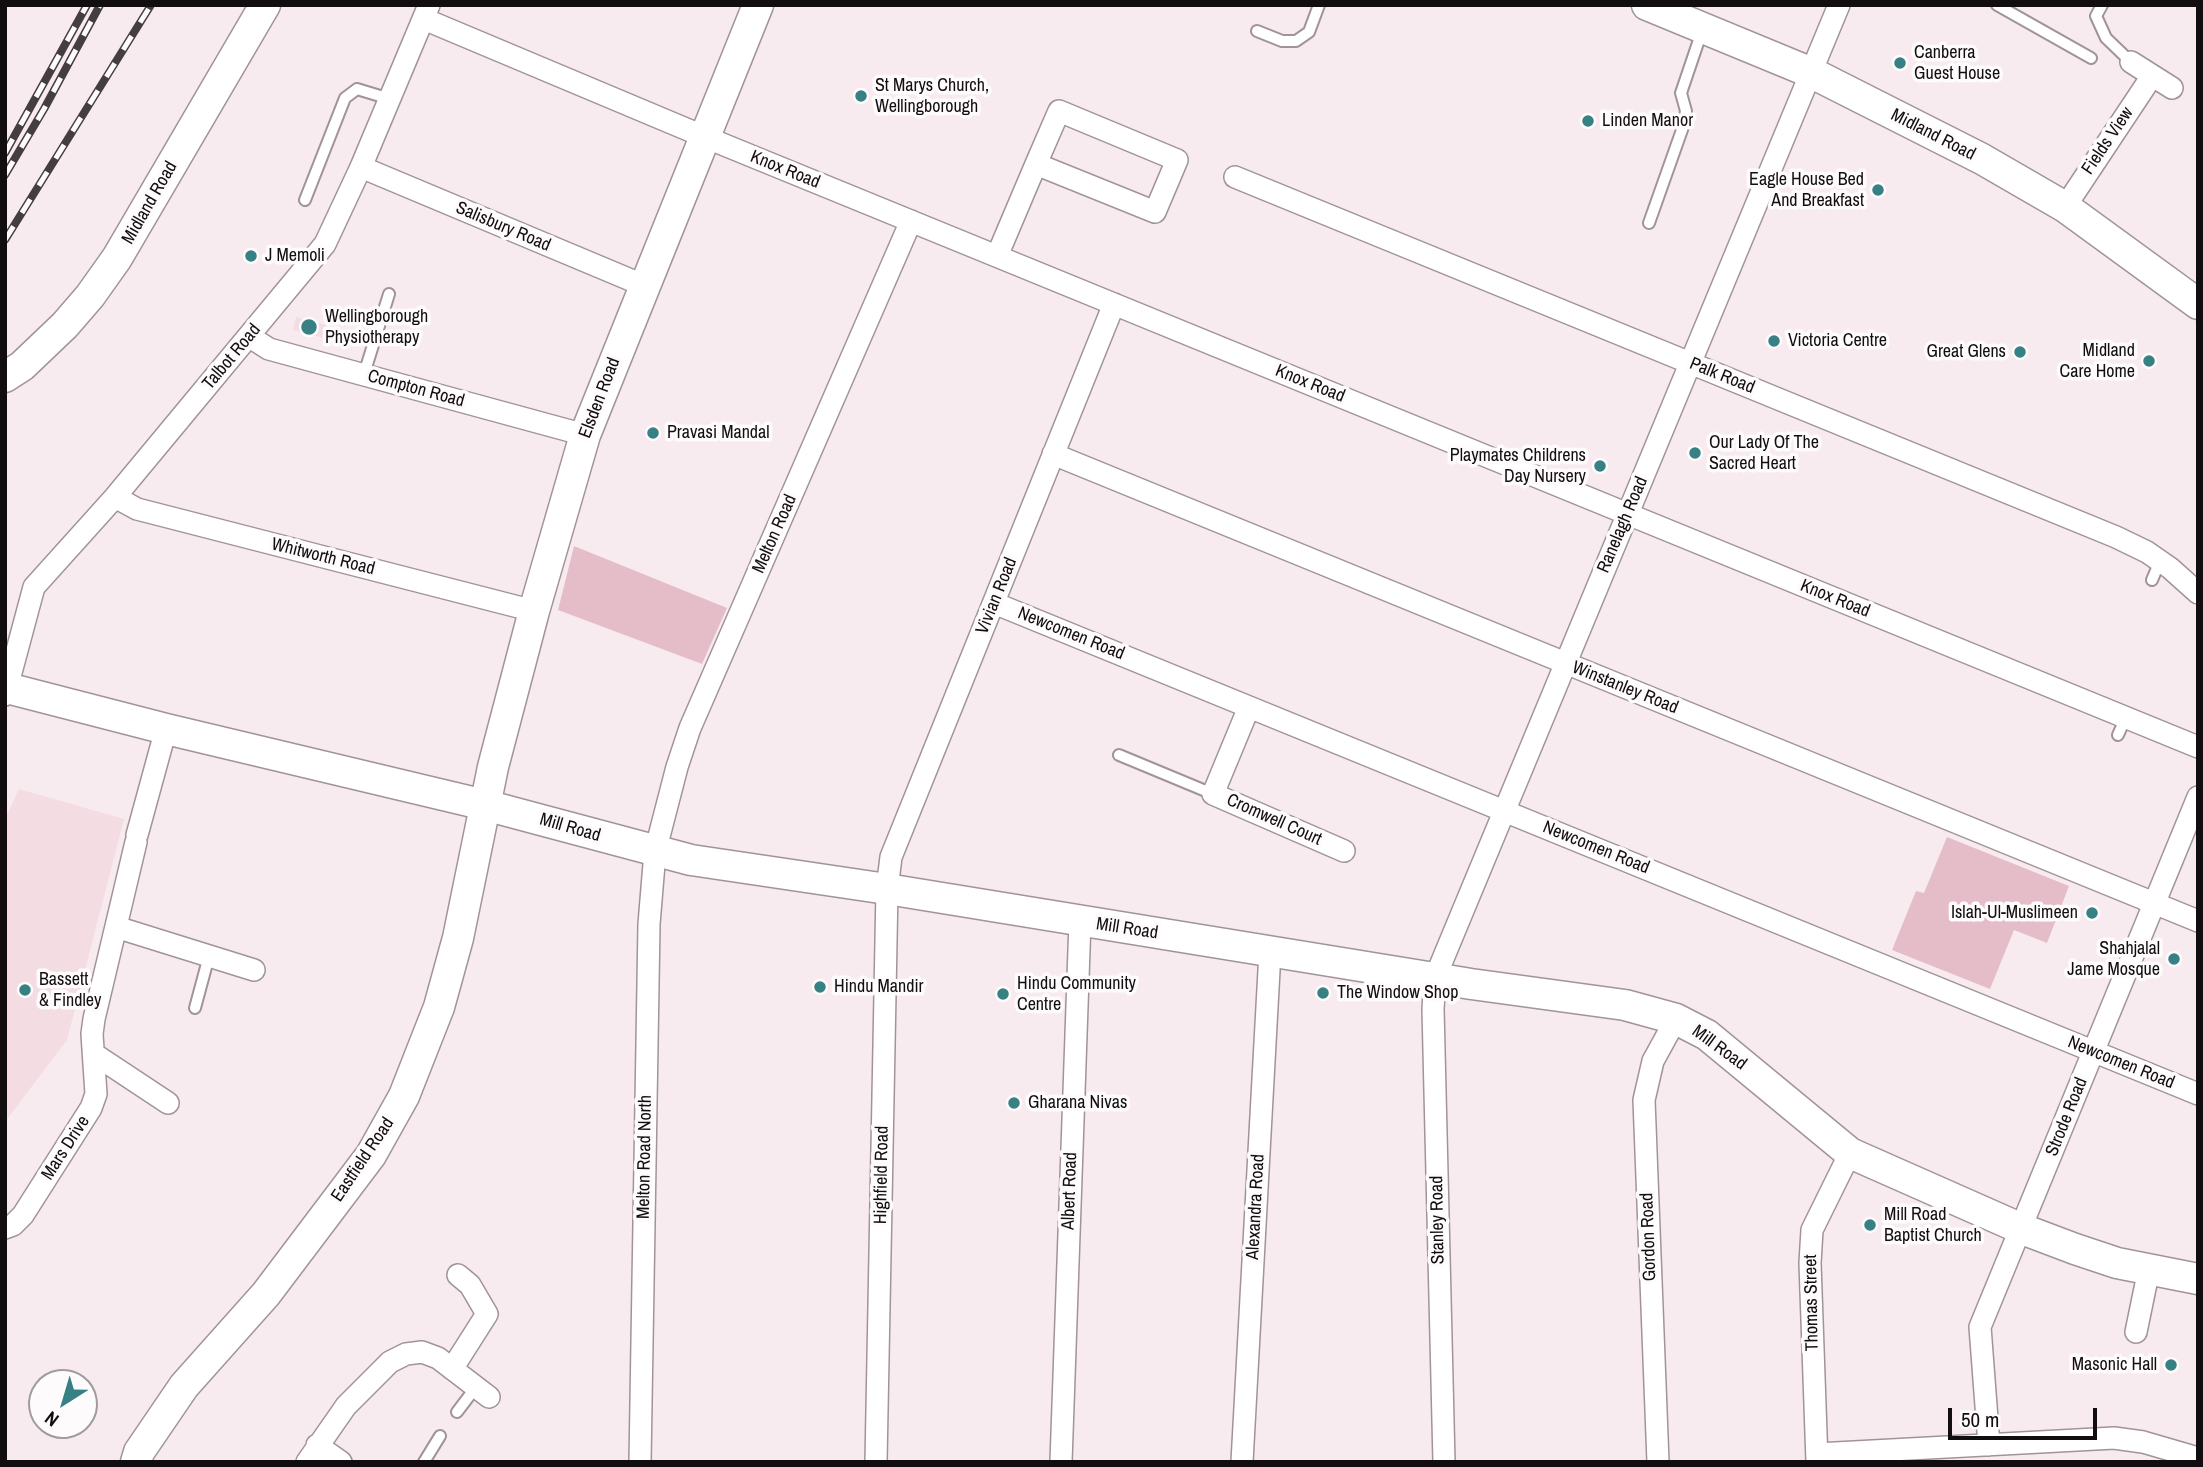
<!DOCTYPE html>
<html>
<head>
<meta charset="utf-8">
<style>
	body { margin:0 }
	#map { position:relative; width:2203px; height:1467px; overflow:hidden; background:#f8ebef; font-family:"Archivo Narrow",sans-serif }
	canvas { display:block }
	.frame { position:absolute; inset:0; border:7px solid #120d0f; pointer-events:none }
	.north { position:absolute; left:28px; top:1369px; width:70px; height:70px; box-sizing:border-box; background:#fefbfc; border:2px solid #a09c9d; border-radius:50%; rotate:217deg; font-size:19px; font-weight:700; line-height:28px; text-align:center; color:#120d0f }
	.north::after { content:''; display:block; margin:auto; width:24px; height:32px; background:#378084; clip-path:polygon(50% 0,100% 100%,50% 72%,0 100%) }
	.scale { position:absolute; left:1948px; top:1408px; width:149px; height:32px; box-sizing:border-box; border:4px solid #120d0f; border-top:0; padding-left:9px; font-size:21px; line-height:24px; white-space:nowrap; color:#120d0f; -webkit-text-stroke:5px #fefbfc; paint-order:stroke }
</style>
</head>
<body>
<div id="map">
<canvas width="2203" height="1467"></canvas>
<div class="frame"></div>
<div class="north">N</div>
<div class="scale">50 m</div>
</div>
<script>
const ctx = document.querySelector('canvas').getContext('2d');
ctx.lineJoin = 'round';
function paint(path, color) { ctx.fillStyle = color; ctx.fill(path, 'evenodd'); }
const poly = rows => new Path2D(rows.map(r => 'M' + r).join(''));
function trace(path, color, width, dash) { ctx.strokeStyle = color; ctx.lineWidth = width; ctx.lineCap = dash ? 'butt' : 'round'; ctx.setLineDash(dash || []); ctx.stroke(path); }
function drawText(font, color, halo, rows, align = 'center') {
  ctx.font = font + ' "Archivo Narrow",sans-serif'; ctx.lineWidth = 7; ctx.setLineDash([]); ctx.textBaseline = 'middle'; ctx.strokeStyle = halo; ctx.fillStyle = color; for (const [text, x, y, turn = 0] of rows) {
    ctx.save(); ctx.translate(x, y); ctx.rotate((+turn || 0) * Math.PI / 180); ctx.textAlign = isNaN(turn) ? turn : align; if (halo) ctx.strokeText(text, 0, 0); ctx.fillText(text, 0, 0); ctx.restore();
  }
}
const built = poly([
	[296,317,326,325,323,338,293,330],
	[19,789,124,819,67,1040,5,1122,5,819]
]);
const green = poly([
	[574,546,727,608,702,664,558,610],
	[1947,837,2069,886,2047,943,2014,930,1990,989,1892,950,1916,891,1924,893]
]);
const lane = poly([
	[1997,5,2091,58],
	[2102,5,2096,16,2106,38,2131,62],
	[1257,31,1282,41,1296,41,1309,32,1319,5],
	[305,200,345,98,357,89,390,99],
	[1649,223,1683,127,1686,111,1681,93,1702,31],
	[364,374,389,294],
	[2152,580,2160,561],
	[2118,735,2126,717],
	[1119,755,1213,794],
	[195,1008,209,956],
	[457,1412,476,1387],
	[424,1462,440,1436]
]);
const street = poly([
	[424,19,705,137,2198,747],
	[2131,62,2172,88],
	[361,167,645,286],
	[1235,177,2116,537,2147,552,2170,568,2198,593],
	[2065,207,2152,76],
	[997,256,1036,164,1059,111,1177,160,1155,212,1036,164],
	[250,337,269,349,585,435],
	[1053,454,2198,921],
	[115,497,137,509,534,611],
	[994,603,2198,1094],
	[5,695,34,587,115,497,325,244,361,167,429,5],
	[1249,707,1213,794,1344,851],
	[137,835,166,729],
	[116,927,254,970],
	[94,1054,168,1103],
	[5,1228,13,1225,23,1215,91,1108,96,1094,92,1034,94,1019,136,842],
	[2136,1332,2149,1269],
	[452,1369,487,1314,470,1285,458,1275],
	[317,1445,341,1462],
	[1989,1445,1980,1327,2198,797],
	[1817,1454,2114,1438,2143,1442,2198,1458],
	[307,1462,346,1406,390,1362,406,1354,422,1352,438,1358,489,1397],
	[640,1462,649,924,655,852,677,767,690,728,911,221],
	[876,1462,887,889,891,857,1114,304],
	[1061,1462,1080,921],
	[1242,1462,1270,952],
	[1444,1462,1433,1009,1435,978,1839,5],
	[1658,1462,1644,1100,1653,1061,1676,1019],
	[1817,1462,1810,1263,1812,1230,1850,1153]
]);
const secondary = poly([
	[1647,5,1812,73,1982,159,2065,207,2198,304],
	[5,377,22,366,65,325,90,296,117,258,265,5],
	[7,688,166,729,485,805,691,860,887,889,1471,984,1625,1005,1676,1019,1707,1035,1850,1153,2022,1229,2075,1249,2117,1263,2198,1279],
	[136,1462,139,1452,184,1386,266,1294,371,1155,404,1096,439,1007,458,938,493,767,534,611,585,435,758,5]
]);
const rail = poly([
	[5,153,87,5],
	[5,175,44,109,100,5],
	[5,240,151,5]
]);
const markers = [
	[1900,63,7,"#378084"],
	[861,96,7,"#378084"],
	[1588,121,7,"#378084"],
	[1878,190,7,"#378084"],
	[251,256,7,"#378084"],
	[309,327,9,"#378084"],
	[1774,341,7,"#378084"],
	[2020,352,7,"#378084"],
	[2149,361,7,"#378084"],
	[653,433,7,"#378084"],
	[1695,453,7,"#378084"],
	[1600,466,7,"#378084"],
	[2092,913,7,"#378084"],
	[2174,959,7,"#378084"],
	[820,987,7,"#378084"],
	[25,990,7,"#378084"],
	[1323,993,7,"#378084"],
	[1003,994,7,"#378084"],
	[1014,1103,7,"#378084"],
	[1870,1225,7,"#378084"],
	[2171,1365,7,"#378084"]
];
const poiNames = [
	["Canberra",1914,53],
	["Guest House",1914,74],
	["St Marys Church,",875,86],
	["Wellingborough",875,107],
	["Linden Manor",1602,121],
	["Eagle House Bed",1864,180,"right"],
	["And Breakfast",1864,201,"right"],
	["J Memoli",265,256],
	["Wellingborough",325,317],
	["Physiotherapy",325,338],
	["Victoria Centre",1788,341],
	["Midland",2135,351,"right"],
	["Care Home",2135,372,"right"],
	["Great Glens",2006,352,"right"],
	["Pravasi Mandal",667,433],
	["Our Lady Of The",1709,443],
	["Sacred Heart",1709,464],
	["Playmates Childrens",1586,456,"right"],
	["Day Nursery",1586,477,"right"],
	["Islah-Ul-Muslimeen",2078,913,"right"],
	["Shahjalal",2160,949,"right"],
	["Jame Mosque",2160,970,"right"],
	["Bassett",39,980],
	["& Findley",39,1001],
	["Hindu Community",1017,984],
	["Centre",1017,1005],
	["Hindu Mandir",834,987],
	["The Window Shop",1337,993],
	["Gharana Nivas",1028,1103],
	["Mill Road",1884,1215],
	["Baptist Church",1884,1236],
	["Masonic Hall",2157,1365,"right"]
];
const streetNames = [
	["Midland Road",1933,135,27],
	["Fields View",2108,141,-56],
	["Knox Road",785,170,22],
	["Midland Road",150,203,-60],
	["Salisbury Road",503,227,23],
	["Talbot Road",232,357,-50],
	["Palk Road",1722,376,22],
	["Knox Road",1310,384,22],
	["Compton Road",416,389,15],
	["Elsden Road",600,398,-69],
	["Ranelagh Road",1623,525,-67],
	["Melton Road",775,534,-66],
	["Whitworth Road",323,557,14],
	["Vivian Road",997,596,-68],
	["Knox Road",1835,599,22],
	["Newcomen Road",1071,634,22],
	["Winstanley Road",1625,688,22],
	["Cromwell Court",1274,820,24],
	["Mill Road",570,828,16],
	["Newcomen Road",1596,848,22],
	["Mill Road",1127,929,9],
	["Mill Road",1719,1048,36],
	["Newcomen Road",2121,1063,22],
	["Strode Road",2067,1117,-68],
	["Mars Drive",66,1148,-57],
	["Melton Road North",645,1157,-89],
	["Eastfield Road",363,1160,-56],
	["Highfield Road",882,1175,-89],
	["Albert Road",1070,1191,-88],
	["Alexandra Road",1256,1207,-87],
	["Stanley Road",1438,1220,-91],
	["Gordon Road",1649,1237,-92],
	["Thomas Street",1812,1303,-91]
];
paint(built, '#f3dde3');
paint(green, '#e5bdc9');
trace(lane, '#a19498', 14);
trace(street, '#a19498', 24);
trace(secondary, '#a19498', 33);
trace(lane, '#fff', 10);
trace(street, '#fff', 21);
trace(secondary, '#fff', 30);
trace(rail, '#453e40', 8);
trace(rail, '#fefbfc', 5, [16]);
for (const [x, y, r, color] of markers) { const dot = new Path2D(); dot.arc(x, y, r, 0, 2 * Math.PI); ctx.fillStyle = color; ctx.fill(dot); trace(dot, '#fefbfc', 2.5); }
drawText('18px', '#120d0f', '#fefbfc', poiNames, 'left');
drawText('18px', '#120d0f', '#fefbfc', streetNames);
</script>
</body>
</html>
